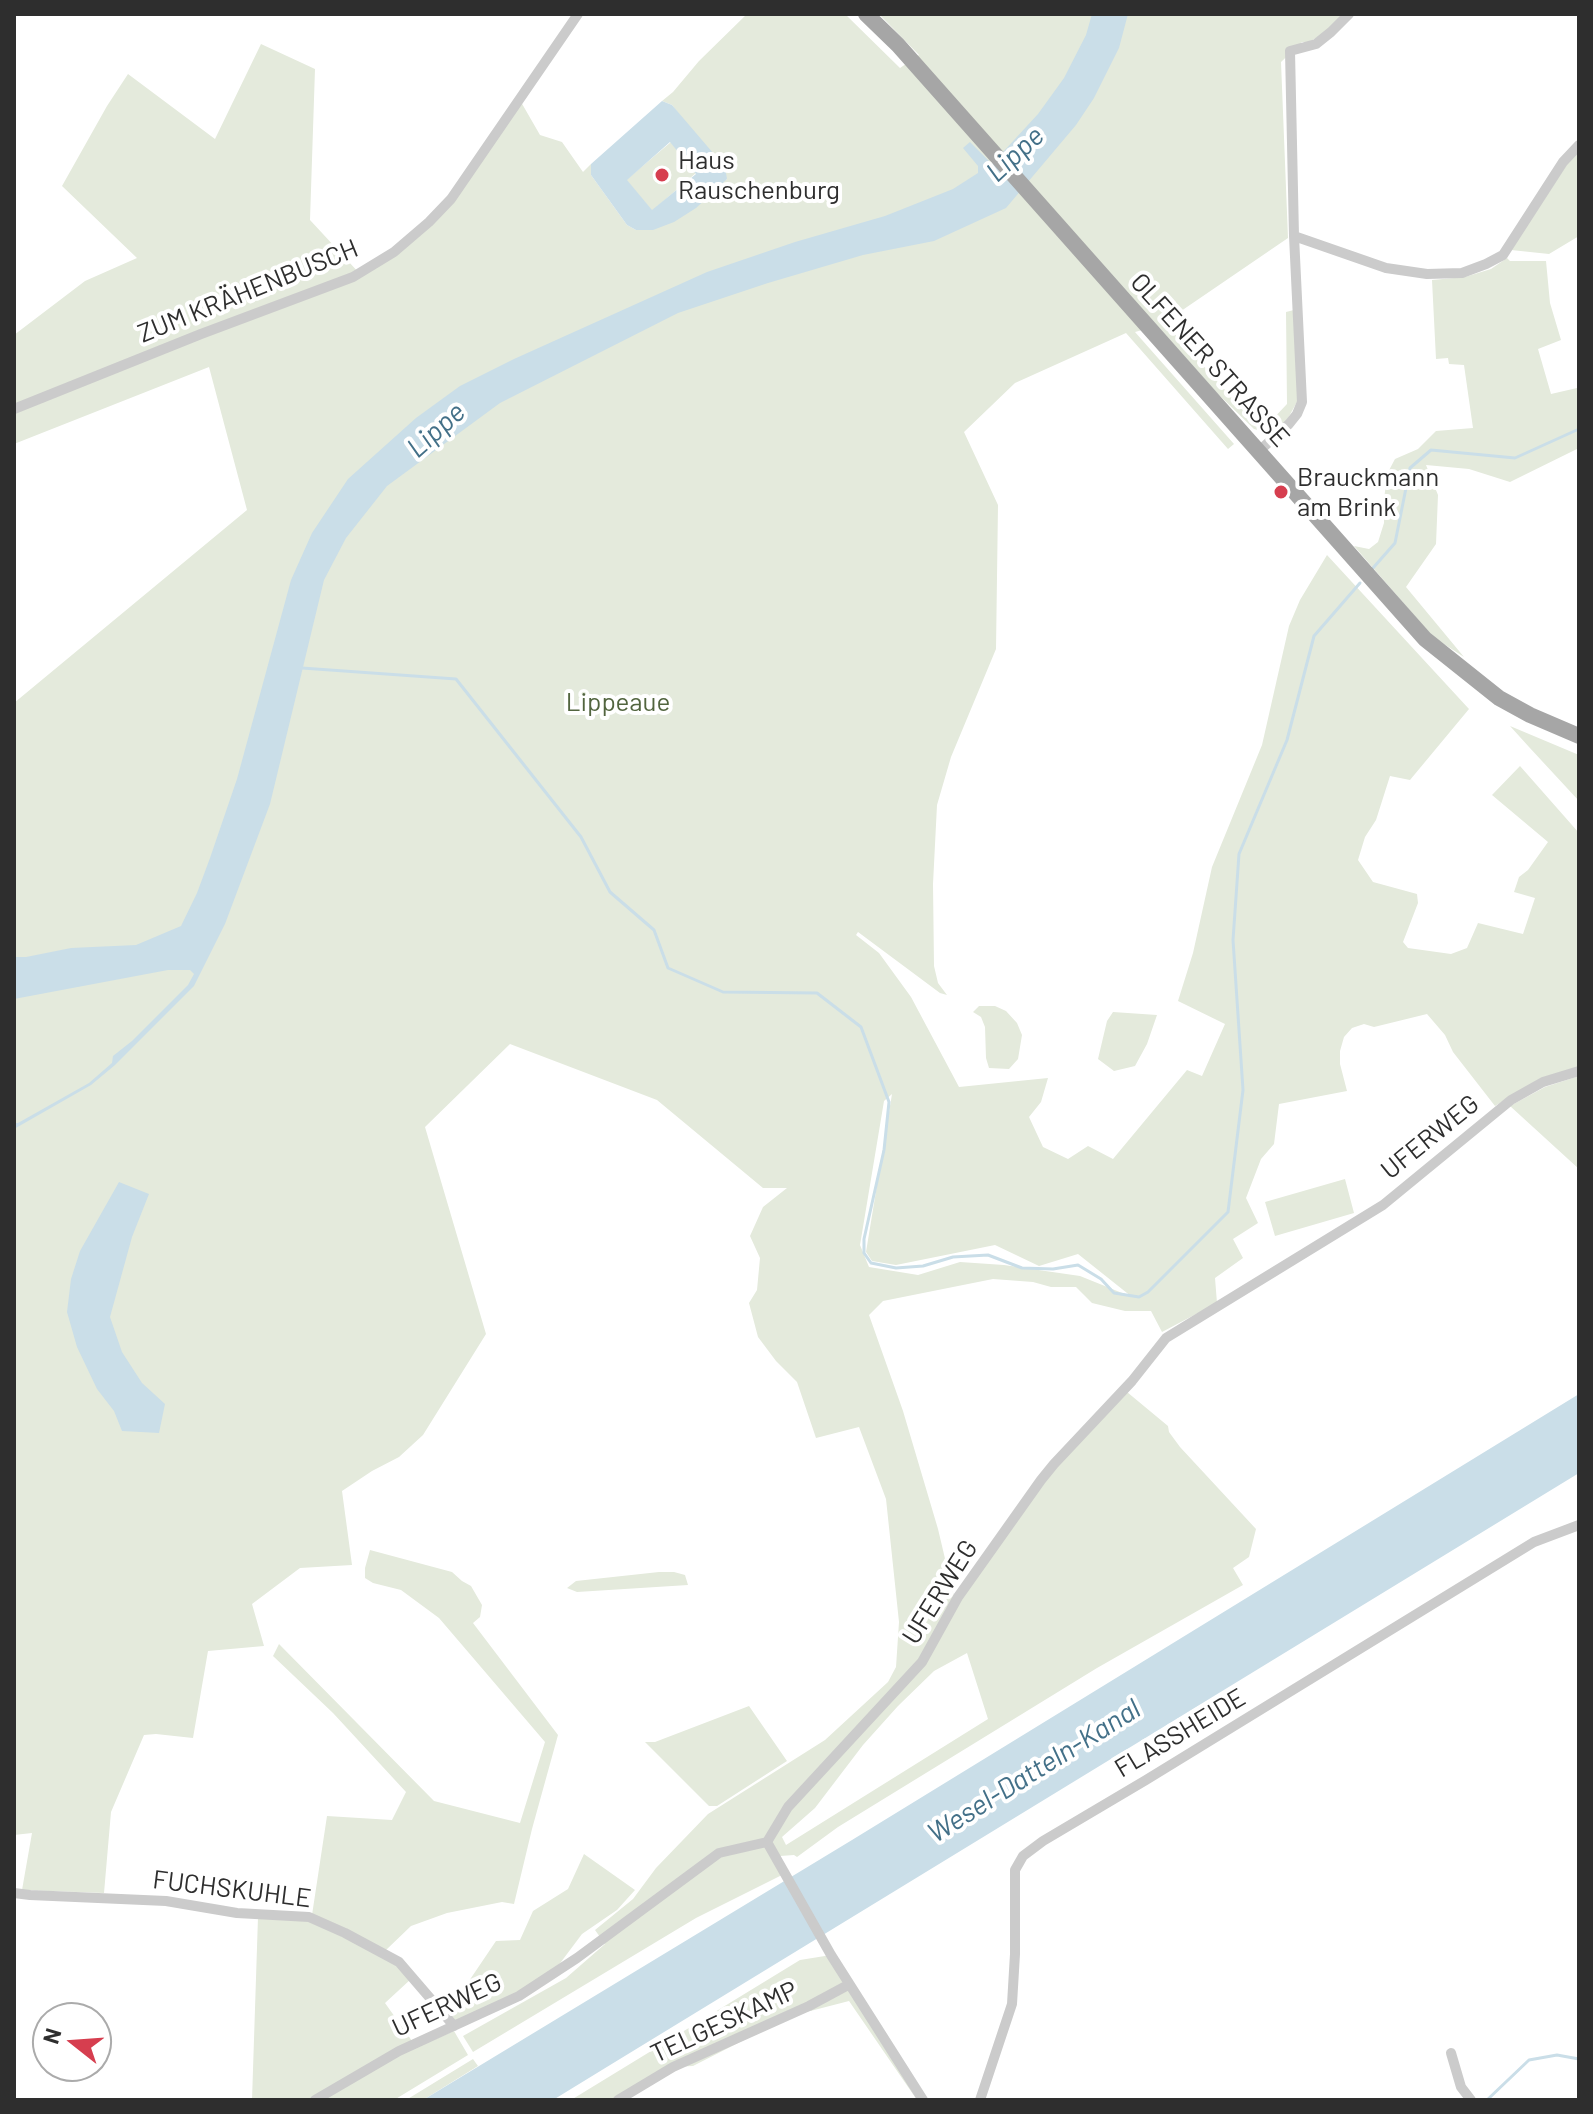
<!DOCTYPE html>
<html>
<head>
<meta charset="utf-8">
<style>
	body { margin:0 }
	#map { position:relative; width:1593px; height:2114px; overflow:hidden; background:#fff; font-family:Barlow,sans-serif }
	canvas { display:block }
	.frame { position:absolute; inset:0; border:16px solid #2e2e2e; pointer-events:none }
	.north { position:absolute; left:32px; top:2002px; width:80px; height:80px; box-sizing:border-box; background:#fff; border:2px solid #ababab; border-radius:50%; rotate:287deg; font-size:22px; font-weight:700; line-height:32px; text-align:center; color:#2e2e2e }
	.north::after { content:''; display:block; margin:auto; width:28px; height:36px; background:#d63e4f; clip-path:polygon(50% 0,100% 100%,50% 72%,0 100%) }
</style>
</head>
<body>
<div id="map">
<canvas width="1593" height="2114"></canvas>
<div class="frame"></div>
<div class="north">N</div>
</div>
<script>
const ctx = document.querySelector('canvas').getContext('2d');
ctx.lineJoin = 'round';
function paint(path, color) { ctx.fillStyle = color; ctx.fill(path, 'evenodd'); }
const poly = rows => new Path2D(rows.map(r => 'M' + r).join(''));
function trace(path, color, width, dash) { ctx.strokeStyle = color; ctx.lineWidth = width; ctx.lineCap = dash ? 'butt' : 'round'; ctx.setLineDash(dash || []); ctx.stroke(path); }
function drawText(font, color, halo, rows, align = 'center') {
  ctx.font = font + ' Barlow,sans-serif'; ctx.lineWidth = 8; ctx.setLineDash([]); ctx.textBaseline = 'middle'; ctx.strokeStyle = halo; ctx.fillStyle = color; for (const [text, x, y, turn = 0] of rows) {
    ctx.save(); ctx.translate(x, y); ctx.rotate((+turn || 0) * Math.PI / 180); ctx.textAlign = isNaN(turn) ? turn : align; if (halo) ctx.strokeText(text, 0, 0); ctx.fillText(text, 0, 0); ctx.restore();
  }
}
const green = poly([
	[747,14,845,14,900,68,919,55,879,14,1346,14,1328,31,1309,42,1302,42,1281,62,1288,238,1165,322,1240,407,1259,423,1269,423,1287,404,1286,312,1294,310,1298,400,1287,420,1273,434,1254,429,1215,391,1157,326,1135,332,1234,444,1228,449,1126,333,1015,383,964,432,998,505,996,649,951,757,937,805,933,884,934,966,938,983,947,995,940,993,858,932,856,935,879,953,911,997,959,1087,1048,1078,1041,1102,1029,1117,1043,1147,1068,1159,1088,1146,1113,1159,1187,1070,1202,1076,1225,1024,1178,1001,1193,953,1212,867,1262,745,1289,626,1300,600,1327,555,1469,709,1410,780,1390,776,1376,820,1365,837,1358,860,1373,882,1417,894,1418,903,1403,942,1408,948,1451,954,1467,948,1478,923,1523,934,1535,898,1514,892,1519,877,1528,870,1548,842,1492,795,1520,766,1579,833,1579,1067,1539,1079,1495,1106,1453,1052,1445,1035,1427,1014,1374,1027,1364,1024,1352,1028,1344,1037,1340,1051,1340,1064,1347,1091,1279,1104,1274,1144,1261,1159,1246,1198,1258,1223,1233,1239,1243,1258,1215,1278,1217,1303,1162,1332,1151,1311,1125,1311,1092,1303,1076,1287,1051,1287,1033,1282,993,1279,883,1301,869,1315,903,1411,938,1529,956,1605,1058,1463,1127,1392,1168,1426,1169,1432,1180,1447,1256,1529,1249,1557,1233,1568,1243,1585,1097,1668,838,1827,797,1857,794,1855,780,1856,762,1839,782,1875,696,1918,473,2052,463,2036,566,1978,605,1944,595,1930,633,1899,656,1868,708,1814,825,1740,888,1682,896,1667,899,1622,886,1499,859,1427,816,1438,797,1382,776,1361,758,1337,749,1303,757,1290,760,1258,750,1236,763,1207,787,1188,763,1188,657,1100,510,1044,425,1127,486,1334,423,1435,399,1457,372,1471,342,1491,352,1565,300,1568,252,1604,264,1646,208,1651,193,1738,156,1734,144,1735,111,1812,104,1893,22,1890,32,1833,14,1835,14,703,247,510,209,367,14,444,14,335,85,281,137,258,62,186,107,106,128,74,215,139,261,44,315,69,310,220,361,275,433,222,521,102,540,135,562,142,583,172,591,164,591,175,627,225,636,230,727,179,672,105,662,101,673,92,699,61],
	[892,1094,866,1252,872,1261,896,1265,995,1245,1039,1266,1078,1254,1132,1297,1080,1276,1004,1265,960,1262,918,1275,869,1267,860,1245,884,1101],
	[967,1653,988,1719,786,1845,782,1837,815,1808,863,1745,898,1706,934,1671],
	[671,142,696,173,652,211,626,180],
	[1579,151,1579,236,1549,254,1511,250,1567,164],
	[1507,258,1510,261,1546,261,1550,303,1561,340,1538,349,1551,394,1577,388,1579,395,1579,448,1510,482,1469,469,1426,465,1438,495,1436,544,1406,587,1464,657,1433,637,1354,546,1369,549,1378,542,1384,523,1384,500,1387,474,1395,459,1418,449,1436,431,1473,428,1464,365,1449,364,1448,358,1436,359,1432,280,1465,277,1491,269],
	[1510,726,1579,755,1579,801,1529,747],
	[979,1006,995,1006,1006,1011,1017,1023,1022,1035,1018,1059,1009,1069,989,1068,986,1058,985,1027,981,1017,973,1012],
	[1113,1012,1157,1015,1147,1044,1135,1066,1114,1071,1098,1059,1107,1021],
	[1579,1076,1579,1169,1510,1106,1545,1087],
	[1345,1179,1354,1213,1275,1236,1265,1202],
	[370,1550,452,1572,462,1581,471,1586,482,1605,480,1617,473,1623,558,1735,532,1829,514,1904,502,1902,447,1913,411,1926,386,1950,312,1915,327,1816,392,1820,406,1792,333,1713,273,1656,279,1644,434,1801,520,1823,545,1742,439,1618,401,1590,373,1583,365,1578,365,1568],
	[659,1572,674,1572,685,1575,688,1585,577,1592,567,1588,576,1581],
	[749,1706,787,1761,717,1806,709,1806,645,1742,655,1742],
	[584,1854,635,1890,617,1910,582,1934,558,1966,518,1993,455,2021,448,2012,496,1941,520,1940,533,1911,568,1889],
	[258,1917,309,1920,397,1964,411,1979,385,2003,412,2041,308,2100,252,2100],
	[831,1955,917,2100,849,2001,791,2016,693,2066,673,2067,618,2100,571,2100,800,1960],
	[454,2031,468,2055,394,2100,322,2100,404,2053],
	[473,2059,478,2066,423,2100,406,2100]
]);
const water = poly([
	[1092,14,1128,14,1119,48,1094,98,1076,125,1006,208,934,241,863,255,768,283,678,313,500,403,387,486,346,538,324,580,270,804,225,924,194,986,115,1065,91,1085,14,1129,14,1123,18,1123,89,1083,112,1063,113,1056,132,1041,188,985,194,974,190,970,168,970,14,999,14,957,26,957,71,948,136,945,181,926,197,893,210,858,237,779,291,580,312,533,348,479,416,418,460,386,514,359,707,272,795,242,885,216,953,189,978,173,978,166,963,148,970,142,992,164,1038,114,1064,78,1086,35],
	[662,101,672,105,725,167,727,179,696,208,674,222,653,230,636,230,627,225,591,175,591,164],
	[670,142,696,174,652,210,627,180],
	[119,1182,149,1194,132,1237,110,1317,122,1352,142,1383,165,1404,159,1433,122,1431,114,1411,97,1389,77,1347,67,1312,71,1279,80,1251],
	[1579,1394,1579,1473,615,2062,553,2100,423,2100,852,1840]
]);
const stream = poly([
	[1373,568,1395,543,1410,468,1431,450,1515,458,1579,429],
	[302,668,456,679,581,837,610,892,654,930,668,968,723,992,817,993,861,1027,889,1102,884,1150,864,1239,864,1253,871,1263,896,1268,923,1266,953,1257,988,1255,1022,1268,1053,1269,1078,1265,1101,1279,1114,1293,1139,1297,1148,1292,1228,1212,1243,1090,1233,940,1239,854,1287,740,1314,636,1360,583],
	[1487,2100,1529,2060,1557,2055,1579,2059]
]);
const minor = poly([
	[1294,236,1290,51,1316,44,1331,32,1349,14],
	[14,409,201,334,353,277,394,252,429,222,451,199,578,14],
	[1259,451,1289,424,1297,414,1302,402,1294,236,1386,268,1427,274,1462,273,1486,264,1503,255,1563,162,1579,145],
	[767,1842,831,1955,923,2100],
	[14,1893,30,1895,166,1901,237,1913,309,1917,345,1933,399,1962,454,2026],
	[1451,2053,1461,2087,1471,2100],
	[315,2100,399,2051,519,1996,577,1958,719,1853,767,1842,788,1807,922,1662,958,1597,1041,1480,1054,1464,1132,1381,1166,1338,1383,1205,1511,1100,1543,1082,1579,1071],
	[618,2100,673,2067,809,2006,848,1985],
	[980,2100,1012,2004,1015,1954,1015,1870,1023,1856,1043,1841,1146,1780,1534,1542,1579,1525]
]);
const primary = poly([
	[866,14,898,45,1425,639,1499,698,1530,715,1579,736]
]);
const markers = [
	[662,175,8,"#d63e4f"],
	[1281,492,8,"#d63e4f"]
];
const poiNames = [
	["Haus",678,160],
	["Rauschenburg",678,190],
	["Brauckmann",1297,477],
	["am Brink",1297,507]
];
const streetNames = [
	["ZUM KRÄHENBUSCH",248,291,-22],
	["OLFENER STRASSE",1210,360,48],
	["UFERWEG",1430,1137,-39],
	["UFERWEG",940,1592,-58],
	["FLASSHEIDE",1180,1733,-31],
	["FUCHSKUHLE",232,1889,7],
	["UFERWEG",447,2005,-25],
	["TELGESKAMP",724,2022,-25]
];
const parkNames = [
	["Lippeaue",618,702]
];
const waterNames = [
	["Lippe",1015,154,-43],
	["Lippe",436,430,-42],
	["Wesel-Datteln-Kanal",1034,1771,-32]
];
paint(green, '#e4eadc');
paint(water, '#cadee8');
trace(stream, '#cadee8', 3);
trace(minor, '#cbcbcb', 10);
trace(primary, '#a6a6a6', 16);
for (const [x, y, r, color] of markers) { const dot = new Path2D(); dot.arc(x, y, r, 0, 2 * Math.PI); ctx.fillStyle = color; ctx.fill(dot); trace(dot, '#fff', 3); }
drawText('26px', '#2e2e2e', '#fff', poiNames, 'left');
drawText('26px', '#2e2e2e', '#fff', streetNames);
drawText('26px', '#52653f', '#fff', parkNames);
drawText('italic 28px', '#437088', '#fff', waterNames);
</script>
</body>
</html>
